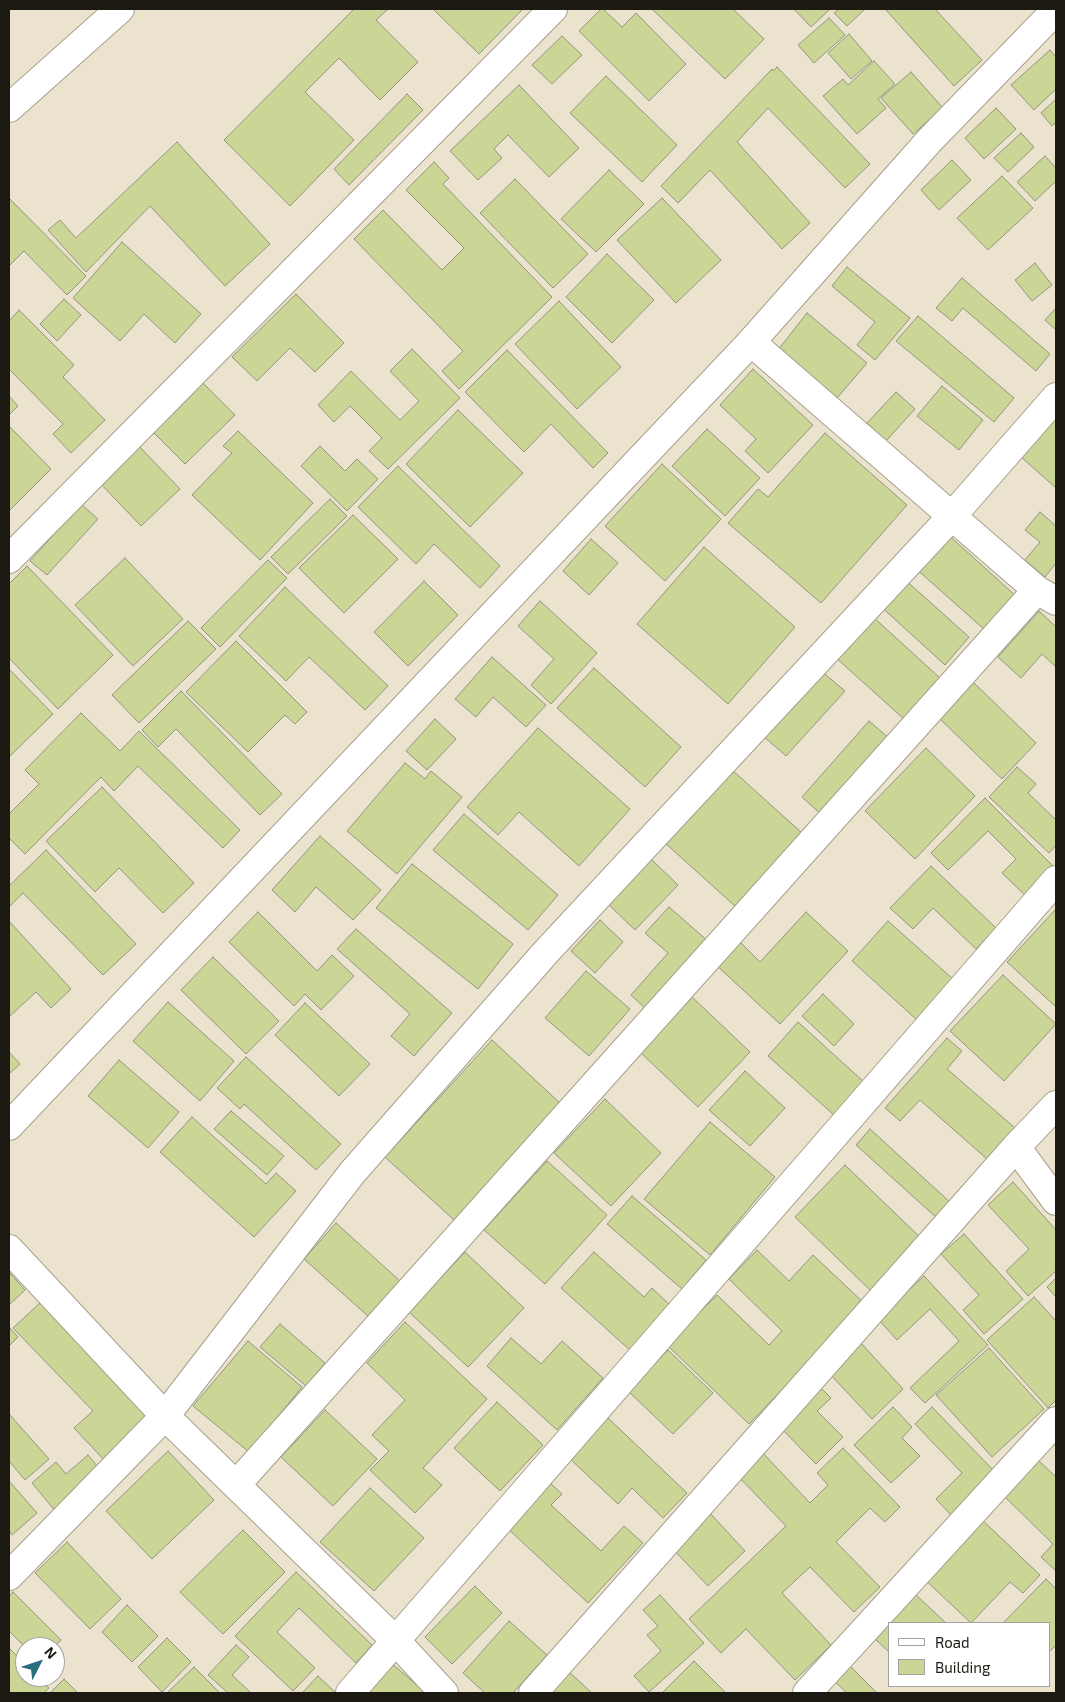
<!DOCTYPE html>
<html>
<head>
<meta charset="utf-8">
<style>
	body { margin:0 }
	#map { position:relative; width:1065px; height:1702px; overflow:hidden; background:#ebe3ce; font-family:"Exo 2",sans-serif }
	canvas { display:block }
	.frame { position:absolute; inset:0; border:10px solid #1b1911; pointer-events:none }
	.legend { position:absolute; left:888px; top:1622px; width:162px; height:65px; box-sizing:border-box; background:#fff; border:1px solid #a4a3a0; margin:0; padding:6px 9px; list-style:none; font-size:15px; color:#1b1911 }
	.legend li { display:flex; align-items:center; gap:10px; height:25px }
	.legend b { width:25px; border:1px solid #a4a3a0 }
	.north { position:absolute; left:15px; top:1637px; width:50px; height:50px; box-sizing:border-box; background:#fff; border:1px solid #a4a3a0; border-radius:50%; rotate:49deg; font-size:14px; font-weight:700; line-height:20px; text-align:center; color:#1b1911 }
	.north::after { content:''; display:block; margin:auto; width:18px; height:22px; background:#296e7d; clip-path:polygon(50% 0,100% 100%,50% 72%,0 100%) }
</style>
</head>
<body>
<div id="map">
<canvas width="1065" height="1702"></canvas>
<div class="frame"></div>
<ul class="legend">
<li><b style="height:6px;background:#fff"></b>Road</li>
<li><b style="height:14px;background:#cbd596"></b>Building</li>
</ul>
<div class="north">N</div>
</div>
<script>
const ctx = document.querySelector('canvas').getContext('2d');
ctx.lineJoin = 'round';
function paint(path, color) { ctx.fillStyle = color; ctx.fill(path, 'evenodd'); }
const poly = rows => new Path2D(rows.map(r => 'M' + r).join(''));
function trace(path, color, width, dash) { ctx.strokeStyle = color; ctx.lineWidth = width; ctx.lineCap = dash ? 'butt' : 'round'; ctx.setLineDash(dash || []); ctx.stroke(path); }
const building = poly([
	[354,9,385,9,387,10,376,20,418,62,380,100,339,58,305,92,354,140,290,206,224,140,354,9],
	[433,9,520,9,522,10,479,54,433,9],
	[601,9,603,9,622,27,636,13,686,64,649,101,579,31,601,9],
	[652,9,733,9,764,39,725,79,652,9],
	[794,9,830,9,811,27,794,9],
	[839,9,865,9,847,26,834,13,839,9],
	[888,9,935,9,982,60,954,86,886,10,888,9],
	[829,18,845,35,814,63,798,45,829,18],
	[849,34,872,61,851,79,828,53,849,34],
	[562,36,582,55,552,84,532,65,562,36],
	[1050,50,1056,57,1056,89,1034,110,1011,85,1050,50],
	[874,61,895,84,878,99,886,108,857,134,823,96,843,79,848,85,874,61],
	[777,67,870,164,845,188,768,108,737,142,810,223,782,249,710,170,678,203,661,186,772,69,773,71,777,67],
	[911,72,943,108,913,134,881,98,911,72],
	[606,76,677,145,642,182,570,113,606,76],
	[519,85,579,148,549,177,508,135,494,149,502,158,478,180,450,151,519,85],
	[407,94,423,110,349,185,334,169,407,94],
	[1056,99,1056,122,1052,126,1041,113,1056,99],
	[996,108,1016,129,984,159,965,138,996,108],
	[1021,133,1034,147,1008,172,994,158,1021,133],
	[177,142,270,244,225,286,150,206,86,272,48,230,60,220,76,238,177,142],
	[1045,156,1056,168,1056,181,1035,201,1017,182,1045,156],
	[952,160,971,180,939,210,921,190,952,160],
	[434,162,449,178,443,184,552,297,459,389,442,371,463,351,354,239,383,210,442,270,464,248,406,190,434,162],
	[609,170,644,204,596,252,561,219,609,170],
	[1002,176,1033,208,988,250,957,218,1002,176],
	[515,179,588,254,553,288,480,213,515,179],
	[9,198,86,276,67,295,24,251,9,266,9,198],
	[662,198,721,260,676,303,617,240,662,198],
	[122,242,201,314,175,343,144,314,120,341,73,298,122,242],
	[607,254,654,300,612,343,566,297,607,254],
	[1035,263,1052,285,1032,301,1015,280,1035,263],
	[847,267,910,318,875,360,857,345,875,322,832,286,847,267],
	[962,278,1050,354,1036,371,963,308,952,321,936,308,962,278],
	[296,294,344,343,315,372,290,348,257,381,232,357,296,294],
	[64,299,81,315,57,341,40,324,64,299],
	[559,301,621,367,577,409,515,344,559,301],
	[1056,308,1056,330,1045,320,1056,308],
	[19,310,74,365,63,377,105,420,71,453,53,434,63,424,9,369,9,321,19,310],
	[807,313,867,363,837,398,778,350,807,313],
	[918,316,1014,398,994,422,896,341,918,316],
	[412,349,460,398,388,469,369,451,382,438,350,406,334,422,318,405,351,371,400,420,419,401,390,371,412,349],
	[507,350,608,453,593,468,551,424,524,452,465,392,507,350],
	[753,369,813,425,768,473,745,451,756,439,720,405,753,369],
	[199,379,235,415,185,464,150,429,199,379],
	[942,386,983,420,959,450,917,416,942,386],
	[896,392,915,409,886,441,867,423,896,392],
	[9,396,18,406,9,415,9,396],
	[458,410,523,473,470,527,406,464,458,410],
	[1056,414,1056,488,1020,456,1056,414],
	[9,426,51,469,9,511,9,426],
	[707,429,760,478,725,516,672,466,707,429],
	[238,431,313,503,260,560,192,495,232,453,223,446,238,431],
	[825,433,907,505,821,603,728,523,758,489,768,497,825,433],
	[136,443,180,489,141,526,97,480,136,443],
	[320,446,345,471,357,459,378,479,347,511,301,466,320,446],
	[662,464,721,519,665,581,605,526,662,464],
	[398,466,500,566,480,588,434,544,416,564,358,507,398,466],
	[330,499,347,516,288,574,271,557,330,499],
	[81,504,98,519,47,575,30,561,81,504],
	[1040,512,1056,526,1056,563,1045,577,1025,560,1040,542,1025,530,1040,512],
	[353,515,398,559,344,613,299,568,353,515],
	[944,531,1017,597,986,631,913,566,944,531],
	[591,539,618,563,589,595,563,571,591,539],
	[704,547,795,627,728,704,637,624,704,547],
	[125,558,183,619,133,666,75,605,125,558],
	[268,560,287,578,220,647,201,628,268,560],
	[27,566,113,655,58,709,9,658,9,584,27,566],
	[902,577,969,637,945,665,878,604,902,577],
	[424,581,458,615,408,666,374,632,424,581],
	[285,587,388,686,365,710,309,657,286,681,239,636,285,587],
	[540,601,597,653,551,704,531,685,554,659,518,626,540,601],
	[1039,611,1056,627,1056,667,1042,654,1021,678,998,657,1039,611],
	[872,616,940,678,904,719,835,657,872,616],
	[188,621,216,649,139,723,112,695,188,621],
	[236,641,307,712,295,724,285,715,248,752,186,692,236,641],
	[492,657,546,705,526,727,493,697,476,717,455,699,492,657],
	[594,668,681,747,645,787,557,708,594,668],
	[9,669,53,714,9,757,9,669],
	[820,670,845,691,786,756,762,735,820,670],
	[973,682,1036,743,1002,779,939,718,973,682],
	[181,691,282,794,260,815,176,729,158,747,142,730,181,691],
	[81,713,120,751,139,731,240,830,223,848,138,766,114,791,101,777,25,854,9,838,9,814,39,784,25,770,81,713],
	[435,719,456,739,427,770,406,751,435,719],
	[869,721,890,739,823,816,802,797,869,721],
	[538,728,630,809,579,866,519,812,498,835,467,807,538,728],
	[926,748,975,796,915,859,865,811,926,748],
	[405,763,425,779,431,771,462,797,397,874,347,831,405,763],
	[1017,767,1036,784,1028,793,1056,820,1056,845,1049,853,989,797,1017,767],
	[731,769,802,833,736,907,664,842,731,769],
	[102,787,194,883,163,913,119,868,95,892,46,841,102,787],
	[985,798,1056,869,1028,898,1002,873,1016,859,988,831,948,870,931,853,985,798],
	[464,814,558,895,528,930,433,850,464,814],
	[320,836,381,890,353,920,316,887,295,912,272,890,320,836],
	[46,850,136,944,103,975,23,893,10,906,9,905,9,886,46,850],
	[651,859,678,885,635,930,608,904,651,859],
	[412,864,513,944,478,989,376,908,412,864],
	[931,866,996,928,976,949,933,908,913,929,890,908,931,866],
	[669,907,709,942,648,1011,631,995,668,953,645,933,669,907],
	[1056,909,1056,1007,1007,962,1056,909],
	[258,912,317,971,332,955,354,976,321,1010,305,994,294,1006,229,942,258,912],
	[806,912,848,951,780,1024,716,965,738,940,760,962,806,912],
	[600,920,623,942,595,973,571,951,600,920],
	[9,921,71,989,51,1008,36,992,9,1017,9,921],
	[888,921,954,980,917,1020,852,961,888,921],
	[356,929,452,1013,414,1056,391,1036,410,1014,337,949,356,929],
	[213,957,279,1021,246,1054,181,990,213,957],
	[586,971,630,1009,589,1056,545,1018,586,971],
	[1003,975,1056,1024,1004,1081,950,1031,1003,975],
	[823,994,854,1024,834,1046,802,1016,823,994],
	[692,997,750,1052,698,1107,640,1052,692,997],
	[168,1002,234,1061,200,1101,133,1041,168,1002],
	[305,1003,370,1064,339,1096,275,1035,305,1003],
	[798,1022,864,1082,835,1116,768,1056,798,1022],
	[947,1038,962,1051,947,1069,1015,1128,987,1159,920,1100,900,1121,885,1108,947,1038],
	[492,1040,561,1104,454,1220,385,1157,492,1040],
	[9,1052,20,1064,9,1074,9,1052],
	[246,1057,341,1144,316,1170,244,1104,240,1109,217,1088,246,1057],
	[119,1060,179,1112,148,1148,88,1096,119,1060],
	[745,1071,785,1108,750,1146,709,1110,745,1071],
	[605,1099,661,1153,611,1206,554,1153,605,1099],
	[231,1111,284,1156,267,1175,214,1129,231,1111],
	[192,1117,266,1184,276,1173,296,1191,254,1237,160,1152,192,1117],
	[710,1122,775,1177,710,1255,644,1199,710,1122],
	[870,1129,952,1204,938,1219,856,1145,870,1129],
	[547,1161,607,1215,545,1284,484,1230,547,1161],
	[845,1165,925,1242,874,1294,795,1217,845,1165],
	[1013,1182,1056,1230,1056,1271,1028,1296,1006,1271,1029,1249,988,1205,1013,1182],
	[632,1196,706,1260,682,1289,607,1224,632,1196],
	[336,1223,400,1281,368,1316,304,1259,336,1223],
	[964,1234,1023,1299,984,1334,963,1310,979,1295,941,1254,964,1234],
	[757,1250,789,1281,813,1255,865,1304,749,1424,667,1345,717,1295,769,1345,782,1331,729,1279,757,1250],
	[465,1252,524,1308,468,1367,409,1312,465,1252],
	[594,1252,644,1297,652,1288,672,1307,632,1352,561,1288,594,1252],
	[9,1272,25,1290,9,1305,9,1272],
	[924,1276,988,1345,925,1403,910,1388,959,1341,930,1309,897,1340,878,1319,924,1276],
	[1056,1278,1056,1297,1047,1287,1056,1278],
	[1034,1297,1056,1321,1056,1400,1048,1408,987,1340,1034,1297],
	[42,1301,154,1418,107,1463,74,1428,93,1411,13,1328,42,1301],
	[405,1322,487,1399,423,1468,442,1485,415,1513,370,1470,389,1451,372,1435,405,1400,367,1363,405,1322],
	[280,1324,325,1363,306,1386,260,1347,280,1324],
	[9,1327,18,1337,9,1346,9,1327],
	[511,1338,541,1364,562,1341,603,1378,557,1430,487,1366,511,1338],
	[248,1341,302,1387,249,1452,193,1406,248,1341],
	[860,1342,903,1389,872,1419,828,1372,860,1342],
	[989,1348,1044,1409,992,1457,936,1395,989,1348],
	[668,1350,713,1393,673,1434,628,1391,668,1350],
	[818,1385,831,1398,817,1411,843,1437,816,1464,778,1425,818,1385],
	[497,1402,543,1445,500,1491,454,1448,497,1402],
	[893,1407,912,1427,902,1438,920,1456,891,1483,854,1445,893,1407],
	[932,1407,995,1472,951,1515,936,1499,962,1473,915,1424,932,1407],
	[325,1410,377,1459,333,1506,281,1457,325,1410],
	[10,1415,49,1459,25,1480,9,1461,9,1416,10,1415],
	[607,1417,687,1493,663,1518,632,1488,618,1504,569,1458,607,1417],
	[843,1448,900,1507,885,1522,870,1508,836,1542,880,1587,854,1612,810,1567,782,1593,831,1645,795,1680,746,1629,721,1653,689,1619,786,1526,736,1474,761,1451,810,1503,828,1485,817,1473,843,1448],
	[168,1451,214,1500,152,1559,106,1511,168,1451],
	[88,1455,103,1473,57,1513,32,1483,56,1462,66,1474,88,1455],
	[1037,1459,1056,1477,1056,1571,1041,1557,1053,1544,1002,1494,1037,1459],
	[9,1481,37,1513,12,1535,9,1530,9,1481],
	[548,1481,562,1494,551,1505,601,1551,624,1526,643,1543,588,1603,506,1527,548,1481],
	[370,1488,424,1538,374,1591,320,1542,370,1488],
	[708,1511,745,1551,708,1586,670,1546,708,1511],
	[978,1516,1040,1575,1023,1593,1010,1582,971,1623,921,1576,978,1516],
	[243,1530,285,1572,223,1634,180,1592,243,1530],
	[67,1542,121,1599,90,1629,35,1573,67,1542],
	[296,1572,372,1645,356,1663,299,1608,277,1632,315,1668,293,1691,235,1636,296,1572],
	[1046,1579,1056,1589,1056,1645,1049,1652,1049,1623,1003,1623,1046,1579],
	[475,1586,502,1613,452,1664,425,1637,475,1586],
	[13,1592,61,1640,54,1647,25,1647,9,1631,9,1597,13,1592],
	[915,1594,946,1623,889,1623,889,1652,874,1638,915,1594],
	[660,1595,704,1643,649,1692,634,1676,661,1651,647,1635,658,1626,643,1610,660,1595],
	[127,1605,158,1636,132,1662,102,1632,127,1605],
	[509,1621,547,1655,513,1693,485,1693,463,1673,509,1621],
	[167,1638,191,1662,162,1692,138,1667,167,1638],
	[236,1645,249,1657,232,1675,251,1693,228,1693,208,1675,236,1645],
	[9,1648,25,1664,25,1677,38,1677,49,1688,44,1693,9,1693,9,1648],
	[389,1661,426,1693,361,1693,389,1661],
	[694,1661,726,1693,662,1693,694,1661],
	[845,1661,877,1693,847,1693,830,1677,845,1661],
	[194,1667,220,1693,167,1693,194,1667],
	[567,1670,592,1693,545,1693,567,1670],
	[318,1676,336,1693,302,1693,318,1676],
	[64,1679,78,1693,50,1693,64,1679]
]);
const minor = poly([
	[9,108,120,9],
	[751,342,1037,590,1056,601],
	[9,559,553,9],
	[9,1126,751,342,929,141,1056,10],
	[1016,1147,1056,1201],
	[9,1249,165,1416,395,1640,444,1693],
	[236,1485,1037,590],
	[9,1576,165,1416,352,1173,546,952,952,516,1056,397],
	[350,1693,1056,880],
	[533,1693,1016,1147,1056,1105],
	[807,1693,1056,1421]
]);
paint(building, '#cbd596');
trace(building, '#929581', 1);
trace(minor, '#a7a08c', 30);
trace(minor, '#fff', 28);
</script>
</body>
</html>
